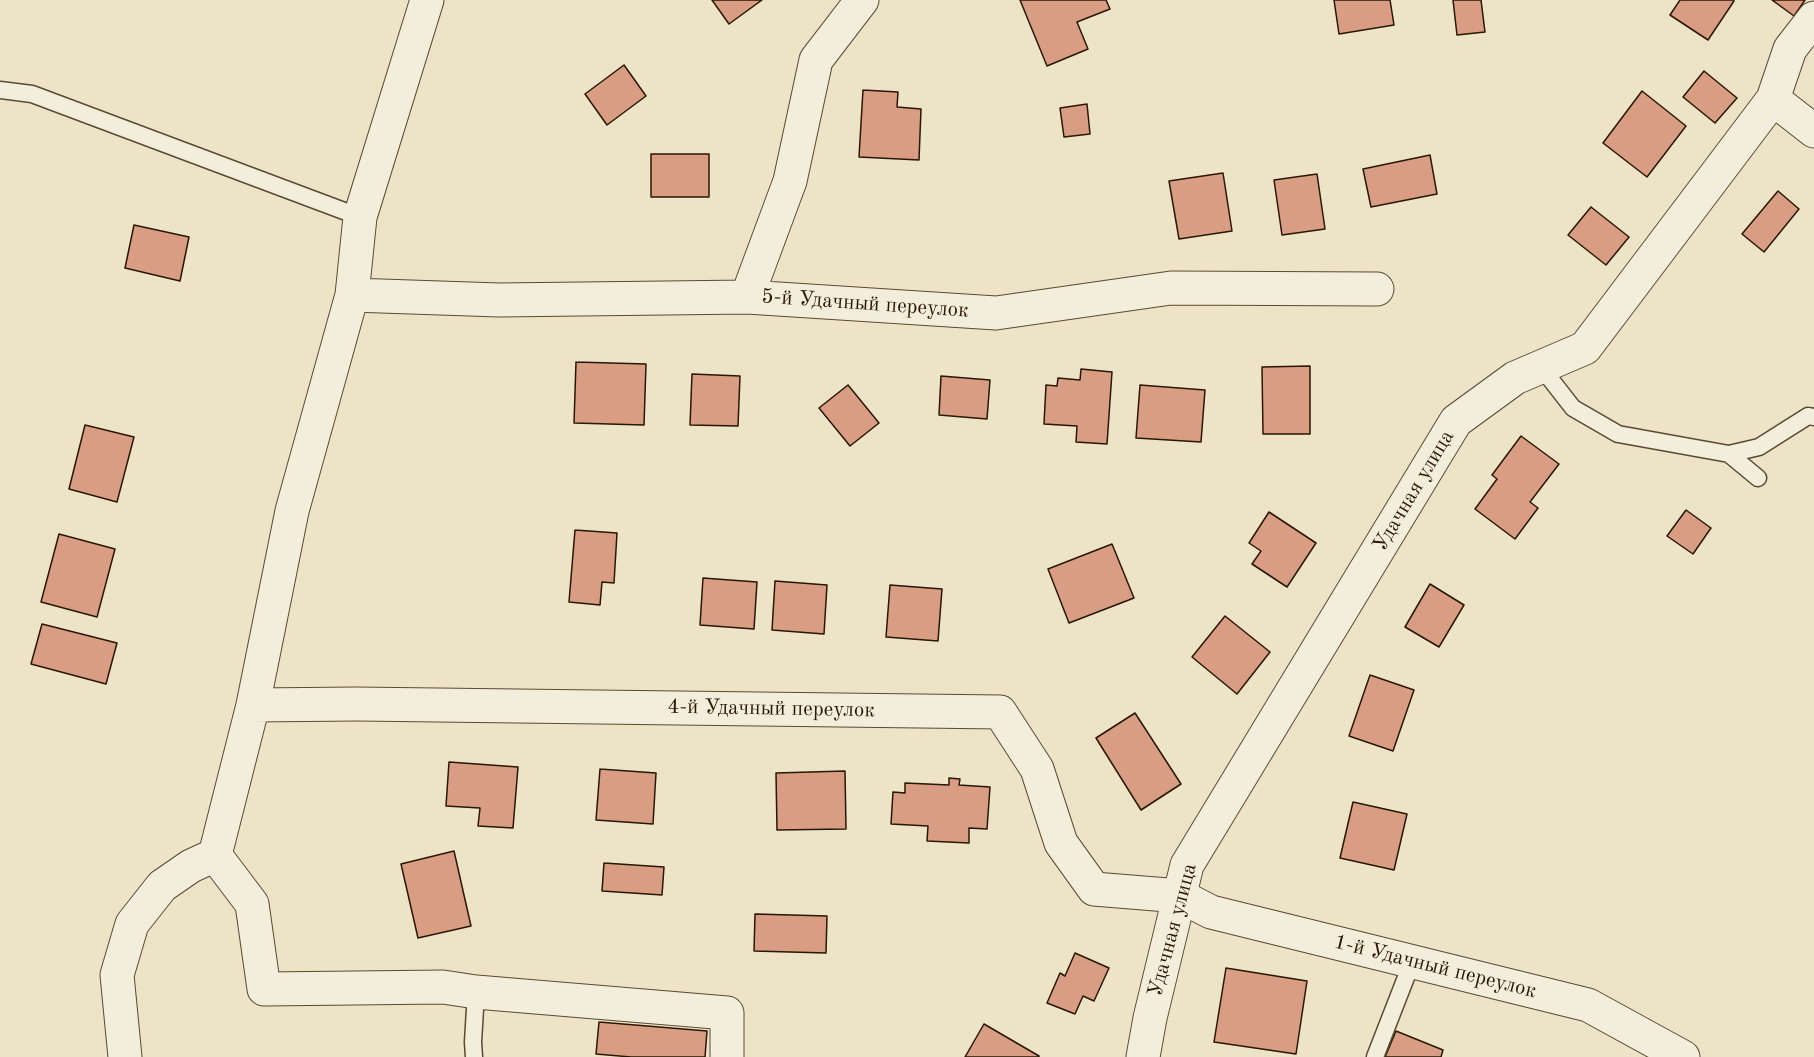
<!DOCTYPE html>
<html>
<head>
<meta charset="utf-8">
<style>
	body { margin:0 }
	canvas { display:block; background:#ede3c7 }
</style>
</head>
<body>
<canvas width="1814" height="1057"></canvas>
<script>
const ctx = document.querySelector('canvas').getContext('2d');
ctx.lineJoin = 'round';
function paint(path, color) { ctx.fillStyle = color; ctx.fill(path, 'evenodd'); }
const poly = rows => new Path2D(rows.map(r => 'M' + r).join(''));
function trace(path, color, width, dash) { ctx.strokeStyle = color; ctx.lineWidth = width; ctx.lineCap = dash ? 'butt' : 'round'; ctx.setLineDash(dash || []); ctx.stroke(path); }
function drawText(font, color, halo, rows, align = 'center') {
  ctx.font = font + ' "Old Standard TT",serif'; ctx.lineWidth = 5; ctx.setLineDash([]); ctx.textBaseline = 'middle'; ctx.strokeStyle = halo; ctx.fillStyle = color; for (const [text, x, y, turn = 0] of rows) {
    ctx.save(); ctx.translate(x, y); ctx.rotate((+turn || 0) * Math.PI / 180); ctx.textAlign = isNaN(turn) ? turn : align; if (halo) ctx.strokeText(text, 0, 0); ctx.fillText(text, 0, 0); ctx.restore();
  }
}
const building = poly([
	[712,0,762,0,729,24,712,0],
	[1020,0,1106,0,1110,9,1077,22,1088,49,1047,66,1020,0],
	[1334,0,1390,0,1394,25,1339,34,1334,0],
	[1453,0,1481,0,1485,32,1457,35,1453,0],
	[1680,0,1733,0,1734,1,1708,40,1670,15,1680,0],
	[1772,0,1805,0,1794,16,1772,0],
	[624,65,646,96,607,125,585,94,624,65],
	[1704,71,1737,98,1715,123,1683,97,1704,71],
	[863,90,898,92,897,107,921,109,919,160,859,157,863,90],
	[1642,91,1686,126,1647,177,1603,143,1642,91],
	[1087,104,1090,134,1064,137,1060,108,1087,104],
	[651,154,709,154,709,197,651,197,651,154],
	[1430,155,1437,194,1371,207,1363,169,1430,155],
	[1223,173,1232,231,1179,239,1169,181,1223,173],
	[1317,174,1325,229,1282,235,1274,180,1317,174],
	[1778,191,1799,209,1764,252,1742,234,1778,191],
	[1591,207,1629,237,1606,265,1568,235,1591,207],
	[134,225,189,237,180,281,125,268,134,225],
	[576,362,646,364,644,425,574,423,576,362],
	[1310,366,1310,434,1263,434,1262,367,1310,366],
	[1081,369,1112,372,1107,444,1076,442,1077,426,1044,424,1046,385,1057,386,1058,378,1080,380,1081,369],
	[692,374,740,376,738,426,690,425,692,374],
	[941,376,990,380,987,419,939,415,941,376],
	[848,385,879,423,850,446,819,408,848,385],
	[1140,385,1205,390,1201,442,1136,438,1140,385],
	[85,425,134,437,117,502,69,489,85,425],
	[1521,436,1559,464,1530,502,1538,508,1515,539,1475,509,1497,479,1492,475,1521,436],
	[1686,510,1711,528,1693,554,1667,536,1686,510],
	[1269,512,1316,543,1287,587,1252,564,1261,551,1249,543,1269,512],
	[575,530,617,533,614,583,602,582,600,605,569,602,575,530],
	[59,534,115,549,97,617,41,602,59,534],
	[1112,544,1134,598,1069,623,1048,569,1112,544],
	[703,578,757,582,754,629,700,625,703,578],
	[775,581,827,585,824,634,772,630,775,581],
	[1430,584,1464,605,1439,647,1405,627,1430,584],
	[890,585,942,589,938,641,886,637,890,585],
	[1225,616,1270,652,1237,694,1192,657,1225,616],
	[42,624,117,643,106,684,31,664,42,624],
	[1370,675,1414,690,1393,751,1349,736,1370,675],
	[1135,713,1181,784,1141,810,1096,738,1135,713],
	[449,762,518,767,513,828,478,826,480,808,446,806,449,762],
	[600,769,656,773,653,824,596,820,600,769],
	[845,771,846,829,777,830,776,773,845,771],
	[949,778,960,779,959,785,990,787,987,829,969,828,969,843,927,841,928,826,891,824,893,792,905,793,905,783,949,785,949,778],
	[1353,802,1407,814,1394,870,1340,858,1353,802],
	[454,851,471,926,418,938,401,864,454,851],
	[604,863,664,867,662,895,602,891,604,863],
	[755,914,827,916,826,953,754,951,755,914],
	[1075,953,1109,968,1094,1001,1083,996,1075,1014,1047,1003,1060,973,1065,976,1075,953],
	[1226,968,1307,981,1296,1054,1214,1042,1226,968],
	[599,1022,707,1031,705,1057,631,1057,596,1054,599,1022],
	[984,1024,1039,1056,1039,1057,965,1057,984,1024],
	[1396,1031,1443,1050,1441,1057,1385,1057,1396,1031]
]);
const lane = poly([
	[0,90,32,94,360,217],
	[1541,367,1573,408,1618,434,1729,454,1758,478],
	[1729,454,1759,447,1808,416,1814,417],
	[474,1057,473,1042,476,992],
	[1375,1057,1412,962]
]);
const street = poly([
	[1773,99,1814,131],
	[352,295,499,300,747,297,996,313,1171,288,1377,289],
	[747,297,790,181,816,60,862,0],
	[253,705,357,704,1000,712,1037,769,1061,843,1094,889,1180,896,1211,912,1588,1005,1683,1057],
	[215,855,253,705,292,511,352,295,360,217,427,0],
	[125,1057,117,975,132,924,162,886,191,866,215,855,252,904,264,989,443,987,476,992,727,1013,727,1057],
	[1143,1057,1150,1018,1187,865,1456,421,1515,378,1585,348,1773,99,1790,49,1814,18]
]);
const streetNames = [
	["5-й Удачный переулок",865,304,4],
	["Удачная улица",1414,491,-59],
	["4-й Удачный переулок",771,709,1],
	["Удачная улица",1173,930,-75],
	["1-й Удачный переулок",1435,967,14]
];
paint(building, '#d99d84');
trace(building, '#291700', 1.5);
trace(lane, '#5a4a32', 19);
trace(street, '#5a4a32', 35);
trace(lane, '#f3eddb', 16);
trace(street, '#f3eddb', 33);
drawText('21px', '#291700', '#f3eddb', streetNames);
</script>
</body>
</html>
